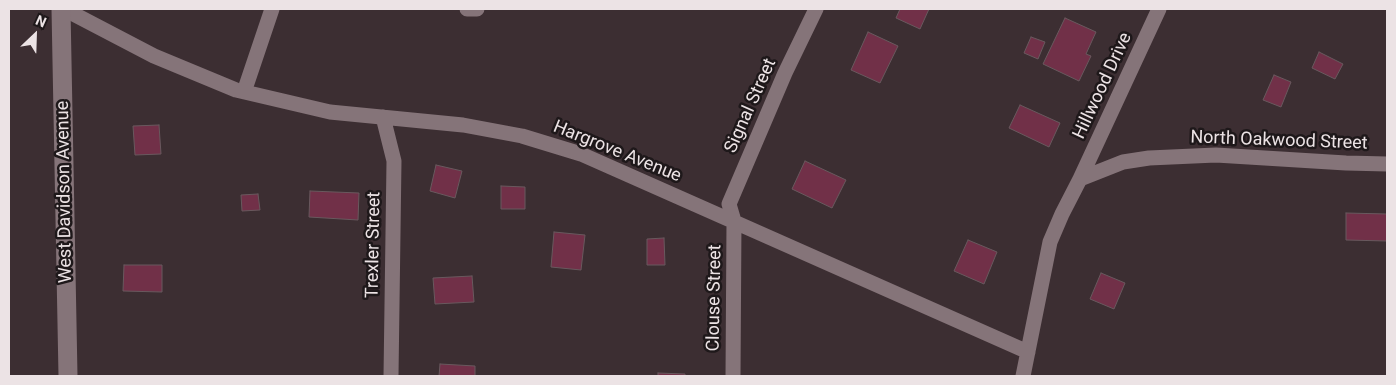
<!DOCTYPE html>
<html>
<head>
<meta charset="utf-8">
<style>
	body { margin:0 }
	#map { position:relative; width:1396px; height:385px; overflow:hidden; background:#3c2e32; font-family:Roboto,sans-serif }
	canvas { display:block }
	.frame { position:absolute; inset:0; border:10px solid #ece3e5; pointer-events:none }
	.north { position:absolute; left:10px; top:10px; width:50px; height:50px; -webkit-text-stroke:4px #1e181a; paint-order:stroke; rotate:24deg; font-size:14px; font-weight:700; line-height:20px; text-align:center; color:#ece3e5 }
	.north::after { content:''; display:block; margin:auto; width:18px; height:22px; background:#ece3e5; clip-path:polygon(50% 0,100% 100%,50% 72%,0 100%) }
</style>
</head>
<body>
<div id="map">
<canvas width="1396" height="385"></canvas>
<div class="frame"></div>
<div class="north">N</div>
</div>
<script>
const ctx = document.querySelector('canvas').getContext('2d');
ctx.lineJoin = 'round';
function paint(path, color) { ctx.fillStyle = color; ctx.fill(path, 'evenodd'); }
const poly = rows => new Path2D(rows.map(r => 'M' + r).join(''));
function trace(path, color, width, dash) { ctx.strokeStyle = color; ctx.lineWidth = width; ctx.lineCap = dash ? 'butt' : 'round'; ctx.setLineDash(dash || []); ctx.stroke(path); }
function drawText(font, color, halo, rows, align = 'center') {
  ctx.font = font + ' Roboto,sans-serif'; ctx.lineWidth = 5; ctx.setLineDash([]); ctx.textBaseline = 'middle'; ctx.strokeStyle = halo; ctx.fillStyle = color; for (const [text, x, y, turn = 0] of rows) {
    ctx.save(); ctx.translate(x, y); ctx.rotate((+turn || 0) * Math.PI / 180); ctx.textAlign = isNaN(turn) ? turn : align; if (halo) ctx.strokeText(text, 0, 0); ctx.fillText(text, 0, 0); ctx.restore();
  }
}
const building = poly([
	[900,9,929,9,920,29,896,18,900,9],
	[1065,18,1096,32,1086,54,1091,56,1079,81,1043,64,1065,18],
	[868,32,898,46,880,83,851,70,868,32],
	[1031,37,1045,42,1038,59,1024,53,1031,37],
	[1319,52,1343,64,1335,79,1312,68,1319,52],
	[1274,75,1291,82,1281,107,1263,100,1274,75],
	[1020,105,1060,123,1049,147,1009,128,1020,105],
	[159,125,161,154,135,155,133,126,159,125],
	[805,161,846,180,832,208,792,189,805,161],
	[436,165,462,171,455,198,430,191,436,165],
	[501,186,525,187,525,209,501,209,501,186],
	[310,191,359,193,358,220,309,217,310,191],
	[258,194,260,210,242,211,241,195,258,194],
	[1346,213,1387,214,1387,241,1346,240,1346,213],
	[554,232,585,235,581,270,551,267,554,232],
	[664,238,665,265,647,265,647,239,664,238],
	[968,240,997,252,984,284,954,271,968,240],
	[124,265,162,265,162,292,123,291,124,265],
	[1101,273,1125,283,1114,309,1090,299,1101,273],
	[472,276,474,302,435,304,433,278,472,276],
	[440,364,475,366,475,376,439,376,440,364],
	[658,373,685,374,685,376,658,376,658,373]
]);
const minor = poly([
	[64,9,154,56,236,90,330,112,463,125,522,136,581,154,1028,352],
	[467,9,477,9],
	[244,92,272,9],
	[383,117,394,161,391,376],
	[1080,179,1159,9],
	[733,376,734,221,729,204,785,73,816,9],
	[1023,376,1050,242,1062,214,1080,179,1123,162,1149,158,1216,155,1346,163,1387,164]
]);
const tertiary = poly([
	[61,9,68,376]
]);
const streetNames = [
	["Hillwood Drive",1103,86,-65],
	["Signal Street",751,106,-66],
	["North Oakwood Street",1279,141,2],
	["Hargrove Avenue",617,152,22],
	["West Davidson Avenue",65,192,-91],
	["Trexler Street",374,245,-89],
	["Clouse Street",715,298,-89]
];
paint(building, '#713048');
trace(building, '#69595e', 1);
trace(minor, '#857479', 15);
trace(tertiary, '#857479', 19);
drawText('18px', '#ece3e5', '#1e181a', streetNames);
</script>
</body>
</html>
